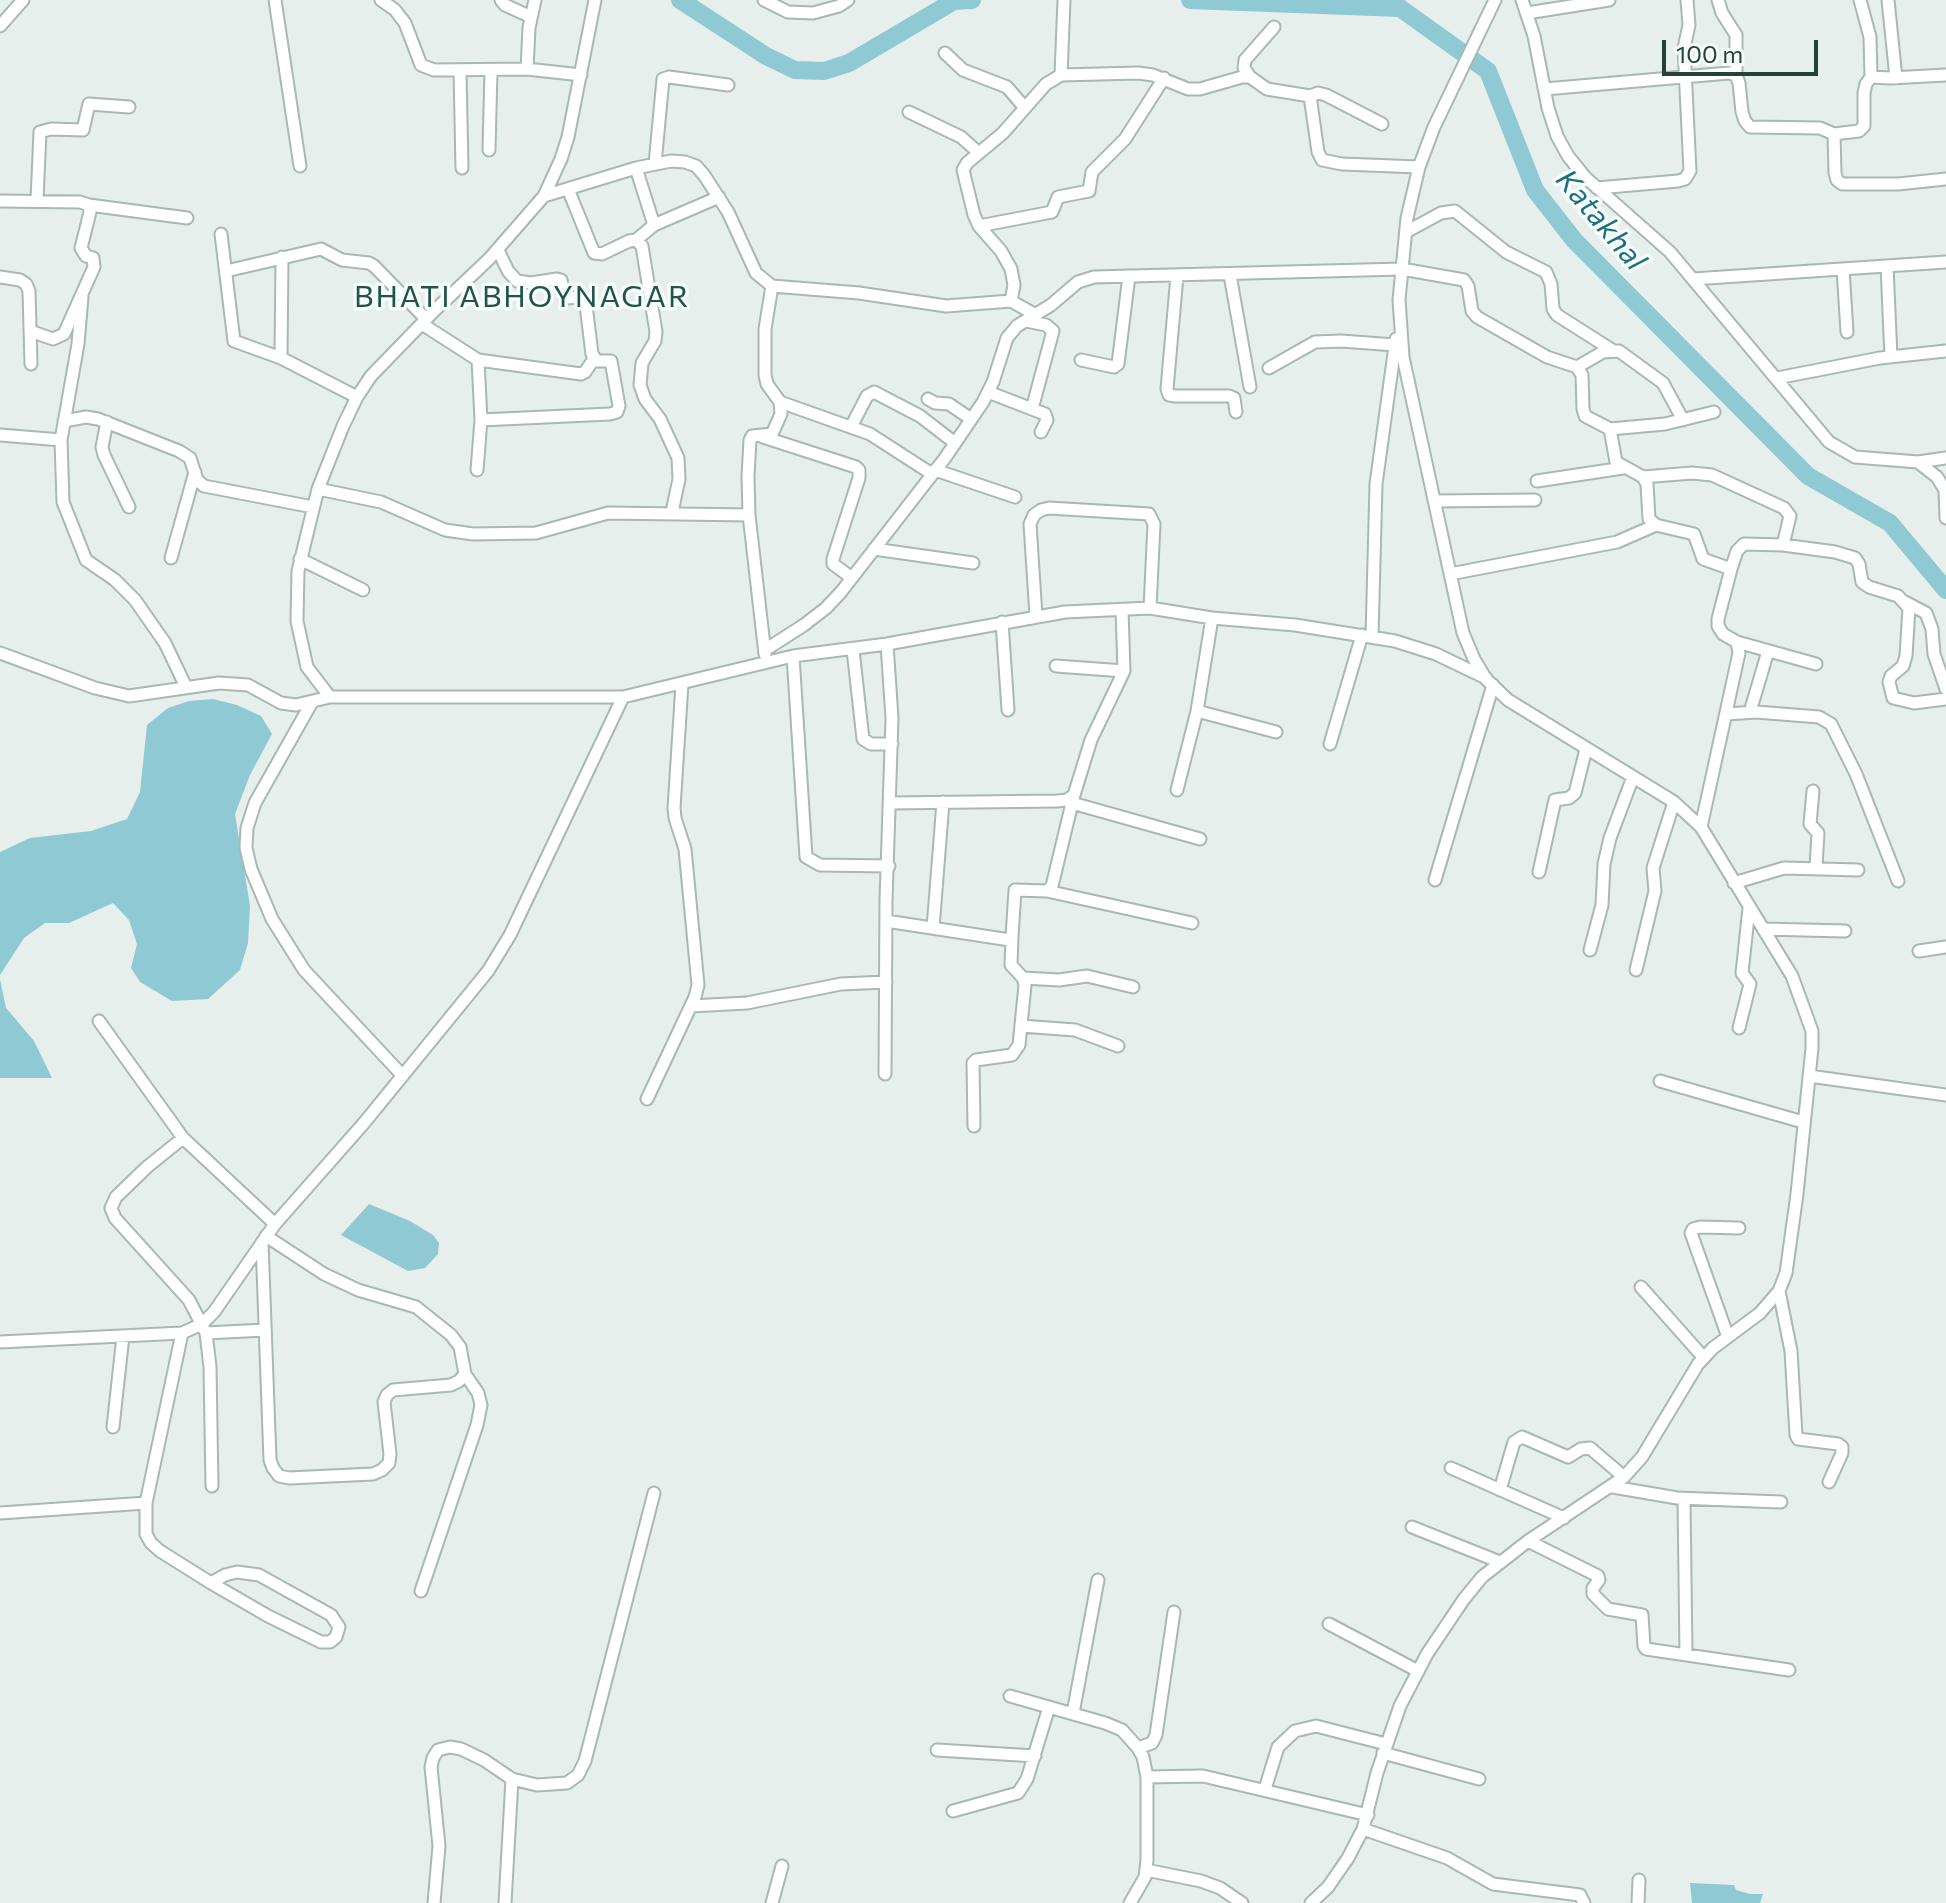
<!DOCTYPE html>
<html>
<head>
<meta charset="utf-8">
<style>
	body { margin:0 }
	#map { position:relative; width:1946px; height:1903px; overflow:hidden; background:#e6efeb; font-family:Commissioner,sans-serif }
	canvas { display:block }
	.scale { position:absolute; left:1662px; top:40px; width:156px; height:36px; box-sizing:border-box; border:4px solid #24423a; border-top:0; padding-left:10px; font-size:24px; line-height:28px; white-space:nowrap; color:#24423a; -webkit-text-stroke:6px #f7fbf9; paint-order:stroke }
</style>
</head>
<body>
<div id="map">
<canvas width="1946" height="1903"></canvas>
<div class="scale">100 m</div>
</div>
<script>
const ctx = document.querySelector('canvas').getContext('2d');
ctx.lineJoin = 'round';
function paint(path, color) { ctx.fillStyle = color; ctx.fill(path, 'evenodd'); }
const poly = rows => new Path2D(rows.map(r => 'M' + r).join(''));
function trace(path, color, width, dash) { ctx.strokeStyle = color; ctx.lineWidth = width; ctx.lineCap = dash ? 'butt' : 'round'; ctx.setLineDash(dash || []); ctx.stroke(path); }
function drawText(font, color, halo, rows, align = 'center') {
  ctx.font = font + ' Commissioner,sans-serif'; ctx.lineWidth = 7; ctx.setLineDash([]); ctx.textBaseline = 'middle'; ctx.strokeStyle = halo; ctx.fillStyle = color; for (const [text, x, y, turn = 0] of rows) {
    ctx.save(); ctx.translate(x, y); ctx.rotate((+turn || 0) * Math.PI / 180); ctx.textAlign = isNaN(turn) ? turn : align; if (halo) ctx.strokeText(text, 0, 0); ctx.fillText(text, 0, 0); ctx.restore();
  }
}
const water = poly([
	[213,699,237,705,261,716,272,734,250,775,235,814,250,906,248,943,240,970,208,999,172,1001,140,982,131,968,137,944,129,920,113,903,69,923,45,923,24,938,0,975,0,852,30,838,91,831,127,819,140,792,147,725,168,708,189,701],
	[0,979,6,1008,34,1041,52,1078,0,1078],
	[369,1204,410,1221,433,1235,439,1243,438,1254,425,1268,408,1271,341,1235],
	[1690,1883,1734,1885,1736,1890,1750,1894,1763,1894,1760,1903,1692,1903]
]);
const river = poly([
	[680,0,766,56,795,70,824,71,849,63,954,1,972,0],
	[1190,0,1400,8,1488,71,1535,190,1574,240,1808,476,1890,523,1946,590]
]);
const minor = poly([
	[275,0,300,166],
	[381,0,395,10,405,23,421,65,434,70,527,69,581,75],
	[501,0,505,5,531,17],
	[764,0,788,12,813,13,839,6,848,0],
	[1522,0,1534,36,1548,108,1557,136,1568,156,1585,177,1670,252,1829,442,1855,457,1918,462,1946,458],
	[1718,0,1722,13,1736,35,1736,75],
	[1888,0,1896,78],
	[1527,13,1609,0],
	[0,26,23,0],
	[945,53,963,70,1007,87,1025,108],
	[527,69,529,28,535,0],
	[460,71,462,168],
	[1061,75,1064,0],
	[1250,77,1244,68,1245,60,1274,27],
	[1871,77,1890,78,1946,75],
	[1545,89,1729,73,1736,75,1739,83,1742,112,1745,121,1750,127,1820,128,1834,134,1835,173,1837,180,1842,184,1898,184,1946,179],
	[1310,96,1318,93,1326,95,1382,124],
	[909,112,961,137,979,153],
	[1834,134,1859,131,1864,126,1864,93,1866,84,1871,77,1870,37,1860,0],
	[489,150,491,70],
	[655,164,663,79,669,77,728,85],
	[636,168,654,225,636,240],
	[1597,188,1678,181,1685,179,1690,171,1684,48,1689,25,1687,0],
	[568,189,594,253,602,254,629,241,636,240,642,246,656,332,655,341,642,363,640,385,645,399,660,419,678,458,679,479,672,512],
	[544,196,636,168,671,161,685,162,696,166,704,175,728,212,756,273,772,286,859,293,946,306,1011,301,1036,315],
	[37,200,40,132,51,129,83,130,89,104,129,107],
	[0,201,80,202,89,205,90,212,81,248,86,256,93,258,94,267,64,334,53,339,30,331],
	[89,205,187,218],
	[654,225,719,197],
	[979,226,1052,212,1058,197,1089,191,1092,172,1125,139,1164,78],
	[1406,232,1441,213,1455,211,1506,252,1546,272,1551,284,1553,309,1557,315,1612,350],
	[221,234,234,341,281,358,357,397],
	[1887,266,1891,357],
	[1843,269,1847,332],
	[226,271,321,249,342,260,369,263,374,266,426,319],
	[1230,275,1250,387],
	[1177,276,1167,389,1169,395,1175,396,1229,396,1234,398,1236,412],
	[0,277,20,280,26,284,29,291,31,364],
	[1693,279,1946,262],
	[82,297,78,344,61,440,63,502,86,560,115,580,135,600,165,643,186,687],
	[1011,301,1014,285,1011,269,1001,251,979,226,974,215,963,170,967,163,1003,133,1046,84,1061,75,1138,73,1153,75,1188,89,1200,89,1242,77,1250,77,1267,89,1310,96,1318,152,1322,160,1342,164,1419,167],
	[1026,321,1046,325,1053,331,1032,409],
	[422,324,478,360,481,420,477,470],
	[281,358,282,257],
	[478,360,581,374,585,372,594,359],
	[1081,360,1114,367,1118,364,1129,276],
	[1577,367,1603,352,1619,351,1663,383,1683,420],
	[1269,368,1315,342,1341,341,1395,345],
	[1777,378,1880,358,1946,351],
	[988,392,1045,414,1047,420,1041,432],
	[928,399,935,403,949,404,971,419],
	[780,402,870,434,932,474],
	[481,420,610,414,617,412,619,406,611,361,597,361,592,354,585,297,565,298,561,280,557,279,531,283,517,281,508,271,498,250],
	[64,421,86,417,98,419,179,451,190,458,197,480,204,486,313,507],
	[107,422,102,447,104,455,129,507],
	[852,425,867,396,874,392,920,416,955,443],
	[1610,429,1665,424,1714,412],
	[0,435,61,440],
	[763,437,856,467,859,470,859,478,833,559,833,564,852,578],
	[1918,462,1937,477,1945,490,1946,518],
	[935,470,1015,497],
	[1643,477,1692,473,1712,475,1784,508,1790,516,1783,545],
	[1537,481,1623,468],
	[318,489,381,502,445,530,473,534,536,533,608,513,749,515],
	[1434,501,1535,500],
	[874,549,973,563],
	[171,558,195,472],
	[300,559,363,590],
	[1450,574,1617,542,1656,525],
	[1905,602,1926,613,1932,629,1934,654,1946,689],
	[1036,616,1030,524,1034,515,1041,510,1049,508,1149,514,1154,524,1150,608],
	[1002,622,1008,710],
	[1372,637,1376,484,1396,339],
	[1737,642,1816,664],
	[765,650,804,625,826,608,841,592,945,458,983,402,993,382,1007,338,1017,326,1051,305,1078,282,1094,277,1402,269,1464,280,1468,286,1472,311,1477,317,1547,357,1577,367,1582,375,1583,409,1585,416,1610,429,1616,462,1643,477,1647,484,1649,519,1656,525,1694,534,1703,559,1731,569],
	[853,650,863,739,871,744,892,744],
	[0,653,95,688,129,696,219,683,248,685,281,703,296,705,330,697,623,697,793,656,887,644,1065,612,1150,608,1212,618,1295,625,1395,641,1436,654,1486,678],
	[765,654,749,515,748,476,750,440,752,436,772,434,781,414,780,402,767,384,765,375,765,329,772,286],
	[793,656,806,857,820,865,889,866],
	[1056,666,1124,671],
	[330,697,307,667,297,621,298,571,318,489,343,426,357,397,371,376,434,311,489,259,544,196,561,159,568,137,595,0],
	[312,702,255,803,247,828,246,848,251,869,272,919,304,970,402,1075],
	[1197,711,1276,732],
	[1750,712,1768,651],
	[1727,714,1756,712,1819,717,1831,724,1856,774,1898,881],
	[1330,744,1362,635],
	[1177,790,1197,711,1212,618],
	[1813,791,1810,824,1818,833,1816,867],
	[890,803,1057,801,1067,800,1074,795,1091,740,1124,671,1122,610],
	[1072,803,1200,839],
	[1701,827,1739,653,1737,642,1723,634,1718,626,1718,619,1731,569,1737,551,1744,544,1783,545,1835,552,1855,558,1859,564,1862,582,1869,587,1898,596,1909,608,1906,656,1903,666,1891,676,1889,682,1893,698,1914,703,1946,699],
	[1539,872,1555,800,1569,798,1575,793,1586,749],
	[1435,880,1493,685],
	[1734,883,1784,868,1858,870],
	[1047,891,1192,923],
	[886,921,1010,940,1012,937,1015,890,1047,891,1052,886,1074,795],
	[933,928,943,802],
	[1763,929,1845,931],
	[1590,950,1602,905,1604,864,1610,838,1633,777],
	[1919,951,1946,947],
	[1636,970,1655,891,1653,868,1674,802],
	[1023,978,1059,980,1087,976,1133,987],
	[691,1006,747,1003,841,984,886,982],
	[99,1021,183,1138,275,1224],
	[1021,1026,1075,1030,1118,1046],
	[1739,1028,1750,984,1742,973,1749,908],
	[885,1074,886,900,892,718,887,644],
	[1809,1076,1946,1095],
	[1660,1081,1803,1122],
	[647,1099,695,997,698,985,685,849,675,818,674,808,682,684],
	[974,1126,973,1063,976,1060,1012,1055,1019,1045,1025,985,1023,978,1011,965,1012,937],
	[183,1138,147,1167,116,1197,111,1208,115,1218,189,1300,206,1333,210,1367,212,1486],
	[262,1242,270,1460,273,1468,279,1476,289,1478,373,1474,382,1470,389,1463,390,1454,384,1402,387,1395,393,1390,451,1385,459,1381,465,1374,460,1347,451,1335,416,1307,358,1290,324,1274,266,1236],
	[1641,1287,1704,1358],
	[1779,1291,1791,1351,1796,1435,1798,1439,1838,1444,1842,1447,1842,1453,1829,1482],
	[182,1333,146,1503,146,1534,151,1543,160,1551,211,1583,268,1616,321,1642,330,1642,336,1637,339,1627,331,1615,259,1575,237,1572,225,1575,211,1583],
	[206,1333,265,1330],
	[1728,1337,1691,1233,1693,1229,1700,1227,1739,1228],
	[0,1342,182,1333,202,1324,214,1312,275,1224,364,1123,488,971,510,935,623,697],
	[113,1427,123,1336],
	[1451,1468,1564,1518],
	[1613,1487,1677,1498,1781,1502],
	[1500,1490,1514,1442,1522,1437,1568,1457,1581,1449,1590,1448,1624,1477],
	[1684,1499,1686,1654],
	[0,1513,146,1503],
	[1412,1527,1500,1562],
	[1528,1541,1598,1576,1599,1580,1593,1588,1593,1594,1608,1609,1642,1615,1644,1646,1646,1649,1789,1670],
	[421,1591,477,1425,481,1405,478,1393,465,1374],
	[1329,1624,1418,1671],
	[1010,1696,1105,1723,1122,1730,1138,1748,1143,1757,1147,1777,1147,1860,1145,1877,1130,1903],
	[1073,1713,1098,1580],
	[1138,1748,1152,1743,1156,1735,1174,1612],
	[937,1750,1035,1756],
	[1383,1753,1479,1779],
	[1147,1777,1203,1776,1368,1815],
	[1265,1789,1278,1747,1295,1731,1316,1726,1386,1744],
	[953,1811,1018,1793,1027,1779,1049,1707],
	[1363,1829,1447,1858,1493,1884,1580,1895,1584,1903],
	[1146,1870,1201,1881,1220,1888,1242,1903],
	[434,1903,439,1846,431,1767,433,1758,438,1750,450,1747,461,1749,484,1760,512,1779,537,1785,567,1783,578,1775,585,1761,654,1493],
	[505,1903,512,1779],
	[772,1903,782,1866],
	[1311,1903,1328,1887,1348,1858,1363,1829,1377,1773,1400,1706,1427,1654,1464,1599,1482,1577,1528,1541,1624,1477,1642,1457,1698,1364,1713,1348,1760,1313,1779,1291,1786,1273,1797,1194,1812,1048,1812,1031,1792,976,1701,827,1674,802,1508,700,1486,679,1474,659,1463,633,1403,357,1399,300,1407,218,1419,167,1434,127,1495,0],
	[1638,1903,1639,1880]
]);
const waterNames = [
	["Katakhal",1601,220,50]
];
const neighbourhoodNames = [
	["BHATI ABHOYNAGAR",522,297]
];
paint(water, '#8ec9d4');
trace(river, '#8ec9d4', 18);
trace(minor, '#a8b8b2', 15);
trace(minor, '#fff', 11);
drawText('italic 30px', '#1c6f80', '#f7fbf9', waterNames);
ctx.letterSpacing = '2px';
drawText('30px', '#1f5548', '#f7fbf9', neighbourhoodNames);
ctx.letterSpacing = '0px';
</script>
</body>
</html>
